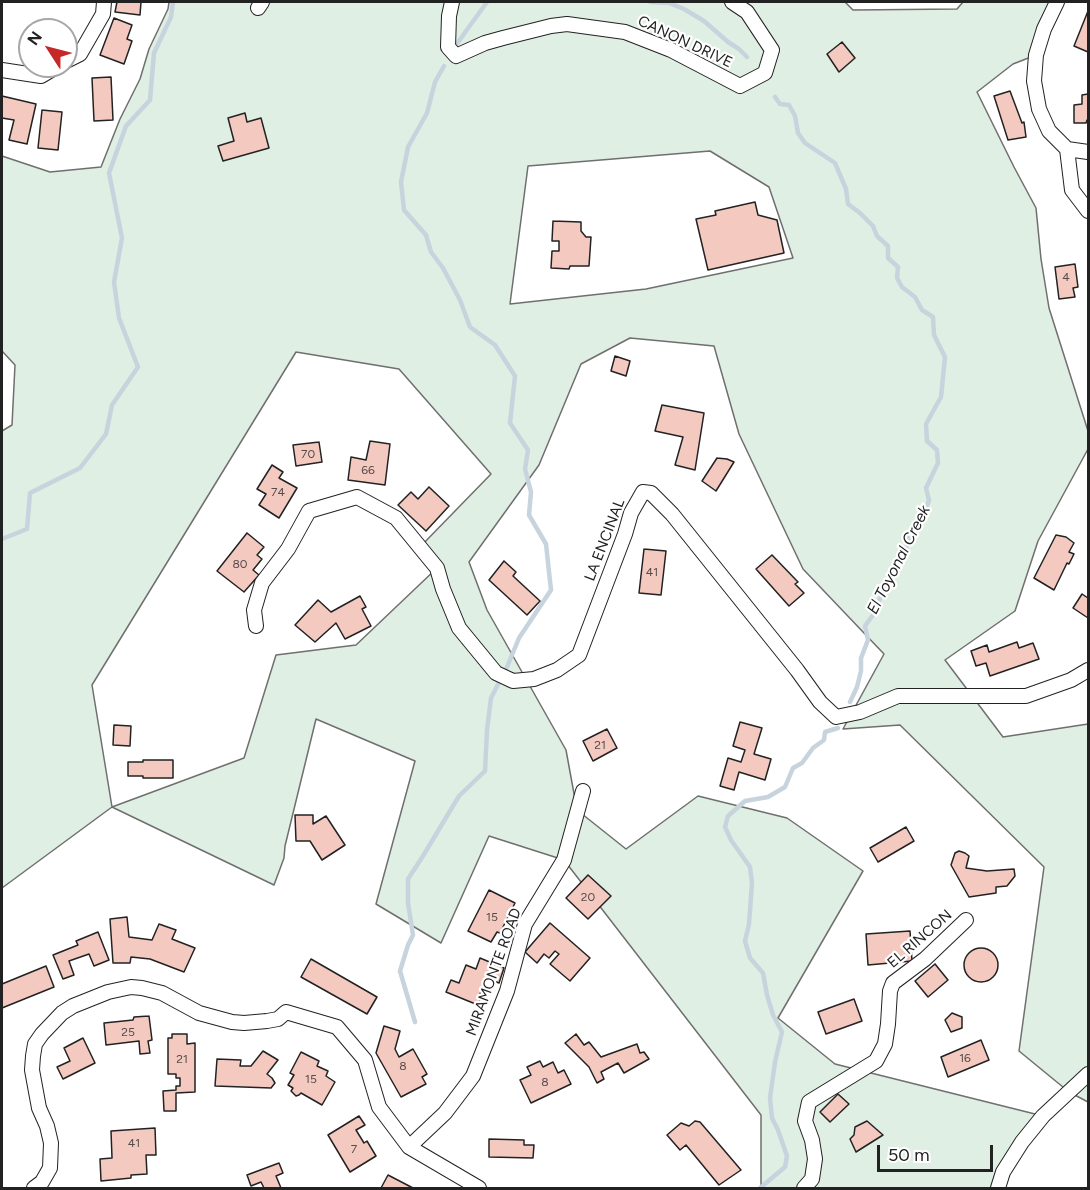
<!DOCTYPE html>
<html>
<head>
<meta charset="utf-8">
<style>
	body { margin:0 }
	#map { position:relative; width:1090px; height:1190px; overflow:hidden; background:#fff; font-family:Figtree,sans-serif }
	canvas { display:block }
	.frame { position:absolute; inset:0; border:3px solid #222; pointer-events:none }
	.north { position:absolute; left:18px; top:18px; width:60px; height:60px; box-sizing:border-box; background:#fff; border:2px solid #a7a7a7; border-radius:50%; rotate:306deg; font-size:16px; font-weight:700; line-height:24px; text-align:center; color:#222 }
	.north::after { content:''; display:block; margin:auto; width:21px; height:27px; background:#c62828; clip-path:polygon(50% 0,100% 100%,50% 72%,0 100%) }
	.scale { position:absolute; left:877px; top:1145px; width:116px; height:27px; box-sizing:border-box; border:3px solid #222; border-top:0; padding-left:8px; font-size:18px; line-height:21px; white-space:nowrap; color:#222; -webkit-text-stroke:4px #fff; paint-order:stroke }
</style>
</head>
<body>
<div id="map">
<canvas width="1090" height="1190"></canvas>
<div class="frame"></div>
<div class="north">N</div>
<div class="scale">50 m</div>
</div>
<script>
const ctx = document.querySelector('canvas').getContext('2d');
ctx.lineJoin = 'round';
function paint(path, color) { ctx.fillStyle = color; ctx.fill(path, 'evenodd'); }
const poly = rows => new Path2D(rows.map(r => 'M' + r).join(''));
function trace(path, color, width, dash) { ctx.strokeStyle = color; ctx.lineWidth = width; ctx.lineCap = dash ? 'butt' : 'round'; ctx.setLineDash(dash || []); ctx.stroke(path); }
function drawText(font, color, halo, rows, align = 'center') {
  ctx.font = font + ' Figtree,sans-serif'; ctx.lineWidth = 4.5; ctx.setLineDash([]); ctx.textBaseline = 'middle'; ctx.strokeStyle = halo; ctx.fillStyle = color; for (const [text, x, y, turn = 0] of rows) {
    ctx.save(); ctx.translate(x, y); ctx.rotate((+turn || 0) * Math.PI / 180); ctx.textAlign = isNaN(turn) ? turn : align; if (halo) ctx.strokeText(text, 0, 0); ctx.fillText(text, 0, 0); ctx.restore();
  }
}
const green = poly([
	[169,2,845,2,853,10,957,9,963,2,1057,2,1036,55,1013,64,977,92,1014,167,1036,208,1041,259,1049,308,1088,431,1088,449,1038,541,1015,611,945,660,1003,737,1088,724,1088,1102,1069,1092,1019,1051,1044,867,900,725,843,729,884,654,803,569,739,434,714,346,630,338,581,364,539,465,469,562,487,610,566,750,577,810,626,849,698,796,787,818,863,871,778,1018,835,1064,1043,1116,998,1188,761,1188,761,1115,564,860,489,836,441,943,376,904,415,761,316,719,285,846,284,858,274,885,112,807,2,888,2,431,12,425,15,365,2,351,2,156,50,172,101,167,120,119,140,79,149,49,168,9,169,2],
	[710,151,769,187,793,258,646,289,510,304,528,166,710,151],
	[296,352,399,369,491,474,420,547,437,568,356,645,276,655,244,758,112,807,92,685,296,352]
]);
const stream = poly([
	[650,2,669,3,684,9,704,21,728,42,739,49,747,57],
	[456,45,487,2],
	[775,97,780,104,789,105,795,116,798,133,805,143,835,163,846,189,848,204,860,213,873,226,877,236,888,246,888,258,898,267,897,278,902,287,915,297,922,310,933,317,934,335,945,357,941,397,926,424,927,441,937,450,938,463,926,488,929,500,926,509,918,519,909,534,906,549,901,563,890,571,888,583,883,590,875,612,865,626,868,640,861,658,861,671,857,687,850,702],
	[2,539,27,529,30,493,80,468,106,434,112,405,138,367,119,318,114,282,122,238,109,173,126,126,150,100,154,53,171,17,173,2],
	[415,1022,400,971,408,945,413,935,408,903,408,879,423,856,459,796,485,771,487,730,491,698,507,667,519,638,551,590,546,544,529,515,531,492,525,469,528,450,510,423,515,376,495,345,470,327,460,300,443,268,431,252,426,235,404,210,401,182,408,147,427,113,435,82,444,66],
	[760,1188,785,1167,787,1156,778,1130,772,1118,770,1098,775,1062,782,1032,773,1015,767,995,763,973,750,958,745,941,749,924,752,883,750,867,731,840,725,827,728,816,745,801,768,797,785,787,793,768,802,763,813,748,824,740,825,732,838,728]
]);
const building = poly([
	[117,2,141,2,140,15,115,12,117,2],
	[1088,11,1088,52,1074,46,1088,11],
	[114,18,132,25,127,39,132,41,124,64,100,55,114,18],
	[842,42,855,58,839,72,827,54,842,42],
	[111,77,113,120,94,121,92,78,111,77],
	[1010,91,1022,123,1024,122,1026,137,1008,140,994,96,1010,91],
	[1088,94,1088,120,1087,120,1086,123,1074,123,1074,105,1082,104,1082,95,1088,94],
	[2,96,36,104,27,144,9,140,14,120,2,118,2,96],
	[42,110,62,112,58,150,38,148,42,110],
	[245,113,247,122,261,118,269,148,223,161,218,146,234,141,228,118,245,113],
	[755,202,758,215,777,220,784,253,708,270,696,219,716,215,715,211,755,202],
	[553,221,581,222,581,231,586,237,591,237,589,266,570,266,569,269,551,268,552,251,559,251,559,241,552,241,553,221],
	[1075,264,1078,287,1073,288,1075,297,1059,299,1055,267,1075,264],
	[615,356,630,361,626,376,611,371,615,356],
	[662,405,704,413,695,470,675,465,683,437,655,431,662,405],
	[370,441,390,444,385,485,348,480,351,457,366,460,370,441],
	[319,442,322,462,296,466,293,445,319,442],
	[717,458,727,459,734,462,716,491,702,481,717,458],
	[272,465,283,472,279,478,297,488,279,518,259,505,266,494,257,489,272,465],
	[429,487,449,506,426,531,398,505,411,492,418,499,429,487],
	[247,533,264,547,257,555,262,559,253,570,259,575,244,592,217,571,247,533],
	[1056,535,1066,537,1074,543,1069,552,1074,554,1069,564,1067,563,1054,590,1034,578,1056,535],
	[644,549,666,551,661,595,639,593,644,549],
	[772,555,798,582,795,584,804,593,789,606,756,569,772,555],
	[504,561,516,572,513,576,540,601,527,615,489,580,504,561],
	[1082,594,1088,598,1088,618,1073,608,1082,594],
	[360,596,366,607,362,609,371,626,345,639,336,623,315,642,295,625,318,600,331,612,360,596],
	[1017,642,1019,648,1033,643,1039,659,990,676,986,663,976,666,971,651,987,645,989,652,1017,642],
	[740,722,762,728,754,754,771,759,765,780,739,772,734,790,720,786,728,758,741,762,745,750,733,746,740,722],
	[114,725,131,726,130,746,113,745,114,725],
	[607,729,617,748,593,761,583,741,607,729],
	[143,760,173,760,173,778,143,778,143,776,128,776,128,762,143,762,143,760],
	[295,815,313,815,313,824,326,816,345,845,322,860,310,841,296,841,295,815],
	[906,827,914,841,878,862,870,848,906,827],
	[959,851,965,853,969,856,966,868,987,871,1014,869,1015,876,1007,886,996,887,996,893,969,897,951,865,955,853,959,851],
	[588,875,611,896,588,919,566,898,588,875],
	[489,890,515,903,500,933,497,932,491,942,468,931,489,890],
	[127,917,129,937,152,940,159,924,176,930,172,939,195,948,184,972,150,959,131,957,130,963,113,963,110,919,127,917],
	[550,923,590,958,570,981,550,964,559,954,555,951,549,958,544,954,537,963,525,952,550,923],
	[910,931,912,961,868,965,866,934,910,931],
	[98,932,109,960,94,966,89,954,69,961,74,975,63,979,53,955,78,945,76,941,98,932],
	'964 965a17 17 0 1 1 34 0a17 17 0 1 1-34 0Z',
	[480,958,504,968,499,983,486,978,480,994,482,995,478,1005,446,992,451,980,459,983,466,965,476,969,480,958],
	[311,959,377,997,367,1014,301,977,311,959],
	[935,964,948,980,928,997,915,981,935,964],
	[46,966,54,987,2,1008,2,984,46,966],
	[854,999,862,1021,826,1034,818,1012,854,999],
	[952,1013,962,1017,962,1028,951,1032,945,1020,952,1013],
	[149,1016,152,1040,148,1041,150,1053,140,1054,139,1041,106,1045,104,1023,133,1020,134,1017,149,1016],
	[384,1026,400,1031,395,1049,399,1057,413,1049,427,1074,422,1077,426,1084,401,1097,376,1053,384,1026],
	[172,1034,187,1034,187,1044,195,1043,195,1092,176,1093,176,1111,164,1111,163,1091,176,1090,176,1086,180,1086,180,1078,176,1078,176,1074,168,1074,168,1038,172,1038,172,1034],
	[576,1034,584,1045,589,1042,601,1057,637,1044,640,1053,644,1052,649,1059,624,1073,618,1063,601,1072,604,1079,597,1083,589,1067,565,1043,576,1034],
	[83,1038,95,1063,63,1079,57,1067,70,1061,64,1048,83,1038],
	[981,1040,989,1060,948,1077,941,1057,981,1040],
	[263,1051,278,1060,267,1074,272,1078,275,1083,271,1088,215,1086,217,1059,241,1060,240,1066,251,1066,263,1051],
	[301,1052,319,1061,317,1066,328,1071,326,1076,335,1082,322,1105,301,1093,299,1095,296,1096,291,1091,293,1088,288,1085,294,1075,290,1073,301,1052],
	[540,1061,543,1067,553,1062,558,1073,564,1070,571,1084,531,1103,520,1080,531,1075,527,1067,540,1061],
	[838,1094,849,1104,830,1122,820,1112,838,1094],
	[359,1116,365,1125,356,1130,364,1143,367,1141,376,1156,350,1172,328,1135,359,1116],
	[695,1121,700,1122,741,1170,719,1185,686,1145,680,1150,667,1135,681,1123,689,1126,695,1121],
	[867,1121,883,1135,856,1152,850,1139,854,1135,855,1127,867,1121],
	[155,1128,156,1155,146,1155,147,1174,131,1175,131,1178,101,1181,100,1159,112,1158,111,1131,155,1128],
	[489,1139,524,1140,524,1145,534,1145,533,1158,489,1157,489,1139],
	[279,1163,283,1173,276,1176,281,1188,264,1188,261,1182,251,1186,247,1175,279,1163],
	[388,1175,413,1188,381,1188,388,1175]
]);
const minor = poly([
	[452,2,449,16,448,47,456,56,485,43,503,38,551,26,567,24,625,32,671,50,740,86,765,73,772,50,747,12,732,2],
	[1057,2,1044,29,1036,55,1034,81,1039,109,1049,131,1067,149,1088,152],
	[258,8,262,2],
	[66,61,80,54,103,14,104,2],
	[2,70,41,76,58,66],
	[1067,149,1072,190,1088,211],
	[256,626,254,610,262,583,288,549,309,511,357,497,396,518,437,568,443,589,459,628,496,673,513,681,534,679,557,670,579,655,625,534,631,513,643,492,651,493,672,514,797,670,820,702,836,717,860,712,898,696,1026,696,1071,680,1088,670],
	[409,1147,445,1113,473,1076,507,991,525,924,564,860,583,791],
	[34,1188,42,1182,50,1168,51,1143,47,1126,39,1108,32,1070,33,1056,35,1044,42,1034,62,1013,73,1006,108,992,131,987,142,988,162,993,199,1013,232,1022,244,1023,267,1021,278,1019,286,1012,337,1027,365,1060,379,1107,409,1147,479,1188],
	[804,1188,812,1179,815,1159,812,1140,805,1121,809,1102,876,1061,885,1044,888,1024,890,991,893,983,925,959,966,920],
	[998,1188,1003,1172,1022,1142,1043,1116,1088,1074]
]);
const numberNames = [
	["4",1066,277],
	["70",308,454],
	["66",368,470],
	["74",278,492],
	["80",240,564],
	["41",652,572],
	["21",600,745],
	["20",588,897],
	["15",492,917],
	["25",128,1032],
	["16",965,1058],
	["21",182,1059],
	["8",403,1066],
	["15",311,1079],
	["8",545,1082],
	["41",134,1143],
	["7",354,1149]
];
const streetNames = [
	["CANON DRIVE",685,42,25],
	["LA ENCINAL",605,540,-69],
	["EL RINCON",920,939,-41],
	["MIRAMONTE ROAD",494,972,-70]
];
const waterNames = [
	["El Toyonal Creek",899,560,-63]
];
paint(green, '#e0efe3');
trace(green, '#6f6f6f', 1.5);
trace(stream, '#c7d3dd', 4.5);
paint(building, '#f3c9c0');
trace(building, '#222', 1.5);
trace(minor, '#222', 16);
trace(minor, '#fff', 14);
drawText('12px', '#564c4a', null, numberNames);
drawText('15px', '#222', '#fff', streetNames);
drawText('italic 16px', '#222', '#fff', waterNames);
</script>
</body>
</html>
